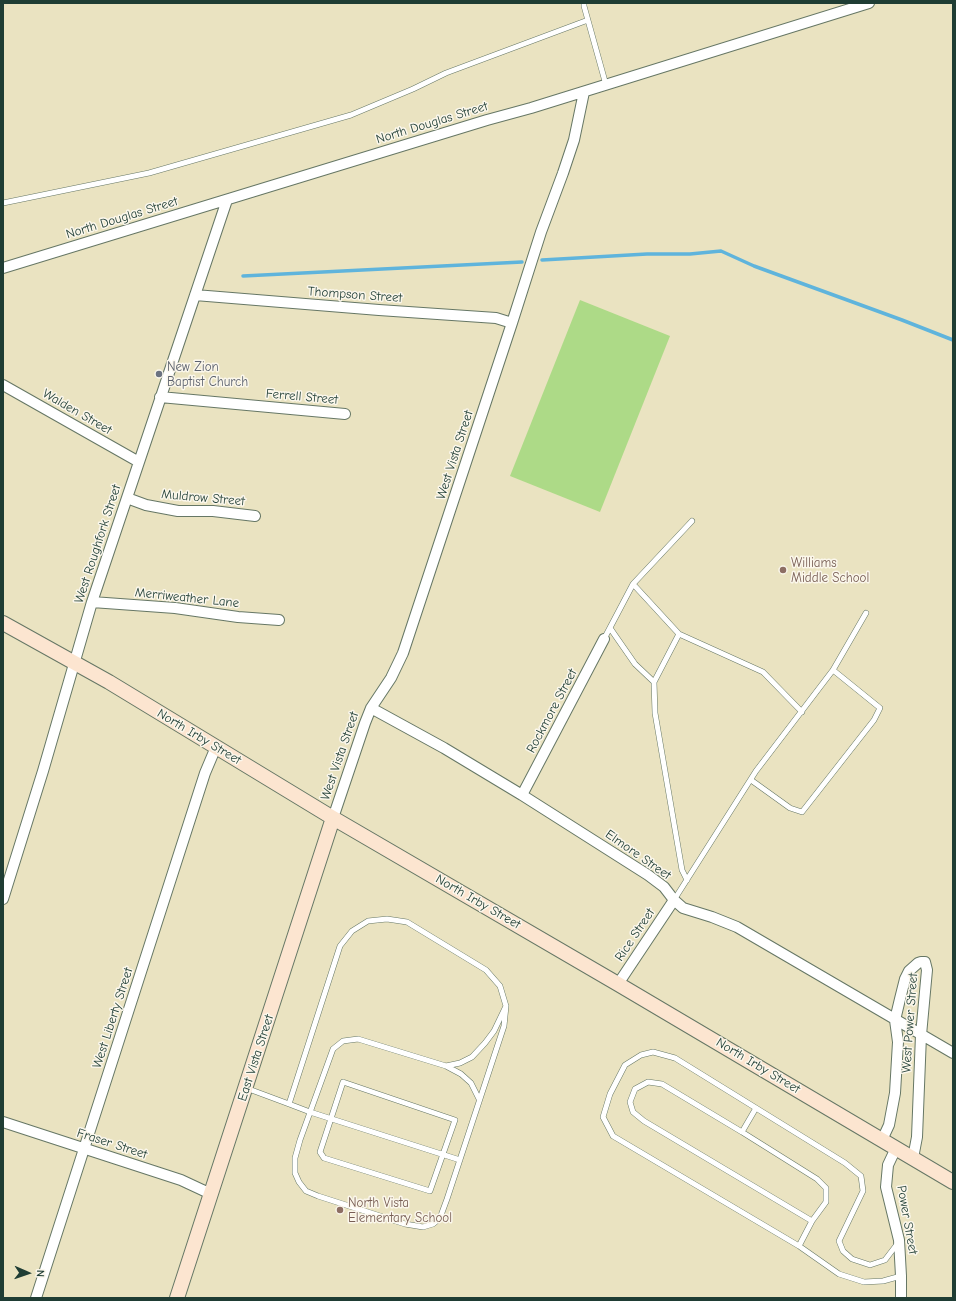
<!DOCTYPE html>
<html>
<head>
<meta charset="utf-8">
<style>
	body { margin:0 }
	#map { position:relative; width:956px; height:1301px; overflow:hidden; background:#eae3c1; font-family:"Comic Neue",sans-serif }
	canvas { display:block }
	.frame { position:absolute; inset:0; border:4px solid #1f3d34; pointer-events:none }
	.north { position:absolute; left:8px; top:1253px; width:40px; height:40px; -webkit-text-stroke:3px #fbf7ec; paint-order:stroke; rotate:92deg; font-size:11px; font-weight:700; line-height:16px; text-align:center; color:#1f3d34 }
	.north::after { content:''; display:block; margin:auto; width:14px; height:18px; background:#1f3d34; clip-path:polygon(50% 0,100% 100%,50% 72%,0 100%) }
</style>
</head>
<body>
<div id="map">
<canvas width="956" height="1301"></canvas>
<div class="frame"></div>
<div class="north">N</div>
</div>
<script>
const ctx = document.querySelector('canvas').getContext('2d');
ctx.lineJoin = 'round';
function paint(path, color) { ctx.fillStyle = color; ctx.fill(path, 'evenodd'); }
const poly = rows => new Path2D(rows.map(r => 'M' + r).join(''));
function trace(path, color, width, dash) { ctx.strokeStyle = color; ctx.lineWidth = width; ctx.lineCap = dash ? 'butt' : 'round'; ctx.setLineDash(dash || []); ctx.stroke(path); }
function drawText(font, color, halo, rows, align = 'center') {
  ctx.font = font + ' "Comic Neue",sans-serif'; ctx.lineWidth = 3; ctx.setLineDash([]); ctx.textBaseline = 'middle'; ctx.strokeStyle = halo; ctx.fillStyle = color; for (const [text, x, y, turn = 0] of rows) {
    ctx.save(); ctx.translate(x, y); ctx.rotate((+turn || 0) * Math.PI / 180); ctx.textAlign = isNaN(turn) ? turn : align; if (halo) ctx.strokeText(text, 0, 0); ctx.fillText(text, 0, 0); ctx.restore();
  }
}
const green = poly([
	[580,300,670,336,600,512,510,476]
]);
const stream = poly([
	[542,260,647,254,690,254,721,251,754,266,902,320,953,340],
	[243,276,522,262]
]);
const lane = poly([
	[584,3,584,6,606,85],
	[3,203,149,173,351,115,413,89,446,73,588,20],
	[692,521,633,584,679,634,763,672,802,712],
	[610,628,635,664,654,682],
	[679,634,654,682,655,713,682,870,687,880],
	[604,639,633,584],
	[751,780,790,808,802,812,874,720,880,708,833,670],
	[674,900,756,771,833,670,866,613],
	[446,1066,461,1074,471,1083,479,1099],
	[343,1082,455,1120,430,1191,324,1158,320,1152,343,1082],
	[246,1088,289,1104,340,946,352,931,368,921,387,919,407,922,486,970,500,986,506,1006,504,1026,447,1199,440,1218,433,1224,423,1227,405,1224,318,1196,306,1191,299,1182,295,1173,295,1158,300,1140,333,1049,343,1041,358,1039,446,1066,460,1063,472,1057,485,1043,494,1031,506,1006],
	[289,1104,310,1112,460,1160],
	[756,1108,742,1132,662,1084,648,1082,635,1089,630,1102,633,1112,644,1121,812,1221,799,1246],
	[742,1132,817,1179,826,1188,826,1202,812,1221],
	[898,1243,885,1260,870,1265,852,1259,843,1251,839,1241,863,1191,861,1176,845,1163,675,1058,653,1052,641,1055,625,1065,610,1094,603,1117,613,1136,799,1246,839,1274,864,1282,883,1281,901,1276]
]);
const street = poly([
	[3,268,487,120,531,108,869,3],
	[195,295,379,310,496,318,512,323],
	[3,385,139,462],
	[160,397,345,414],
	[127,498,146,505,178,511,213,511,255,516],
	[92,602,175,608,238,617,279,620],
	[371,708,444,748,522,795,648,875,664,887,674,900,683,908,712,917,737,927,953,1053],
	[522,795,604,639],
	[333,818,365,723,371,708,391,678,403,653,512,323,541,232,563,173,574,140,584,92],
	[3,899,43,771,92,602,227,200],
	[618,984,674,900],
	[3,1122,181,1180,211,1194],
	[882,1140,889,1125,895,1093,898,1042,895,1020,900,999,905,979,909,971,918,963,921,962,925,962,927,970,921,1035,917,1137,913,1158],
	[896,1148,888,1165,886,1187,899,1240,901,1276,901,1298],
	[36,1298,205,773,216,747]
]);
const secondary = poly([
	[3,623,109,682,333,818,618,984,953,1182],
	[177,1298,333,818]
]);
const markers = [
	[159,374,4,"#6b7280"],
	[783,570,4,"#8d6e63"],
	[340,1210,4,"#8d6e63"]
];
const streetNames = [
	["North Douglas Street",432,123,-17],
	["North Douglas Street",122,218,-17],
	["Thompson Street",355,295,4],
	["Ferrell Street",302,397,5],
	["Walden Street",77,412,30],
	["West Vista Street",455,455,-72],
	["Muldrow Street",203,498,5],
	["West Roughfork Street",98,544,-72],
	["Merriweather Lane",187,598,6],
	["Rockmore Street",552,711,-62],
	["North Irby Street",199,737,31],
	["West Vista Street",340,756,-71],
	["Elmore Street",638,855,35],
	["North Irby Street",478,902,30],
	["Rice Street",635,935,-56],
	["West Liberty Street",113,1018,-72],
	["West Power Street",910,1023,-86],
	["East Vista Street",256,1058,-72],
	["North Irby Street",758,1066,31],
	["Fraser Street",112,1144,18],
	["Power Street",907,1220,80]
];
const worshipNames = [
	["New Zion",167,367],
	["Baptist Church",167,382]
];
const educationNames = [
	["Williams",791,563],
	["Middle School",791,578],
	["North Vista",348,1203],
	["Elementary School",348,1218]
];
paint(green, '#adda87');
trace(stream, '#5fb4dc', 3.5);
trace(lane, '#667765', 6);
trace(street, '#667765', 12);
trace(secondary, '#667765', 16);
trace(lane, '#fff', 5);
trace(street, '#fff', 10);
trace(secondary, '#fce5d0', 14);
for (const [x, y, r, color] of markers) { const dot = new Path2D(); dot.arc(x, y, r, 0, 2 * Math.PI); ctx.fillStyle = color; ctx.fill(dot); trace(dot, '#fbf7ec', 1.5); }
drawText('13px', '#1f3d34', '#fbf7ec', streetNames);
drawText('13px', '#5b616d', '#fbf7ec', worshipNames, 'left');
drawText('13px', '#785e54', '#fbf7ec', educationNames, 'left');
</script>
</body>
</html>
